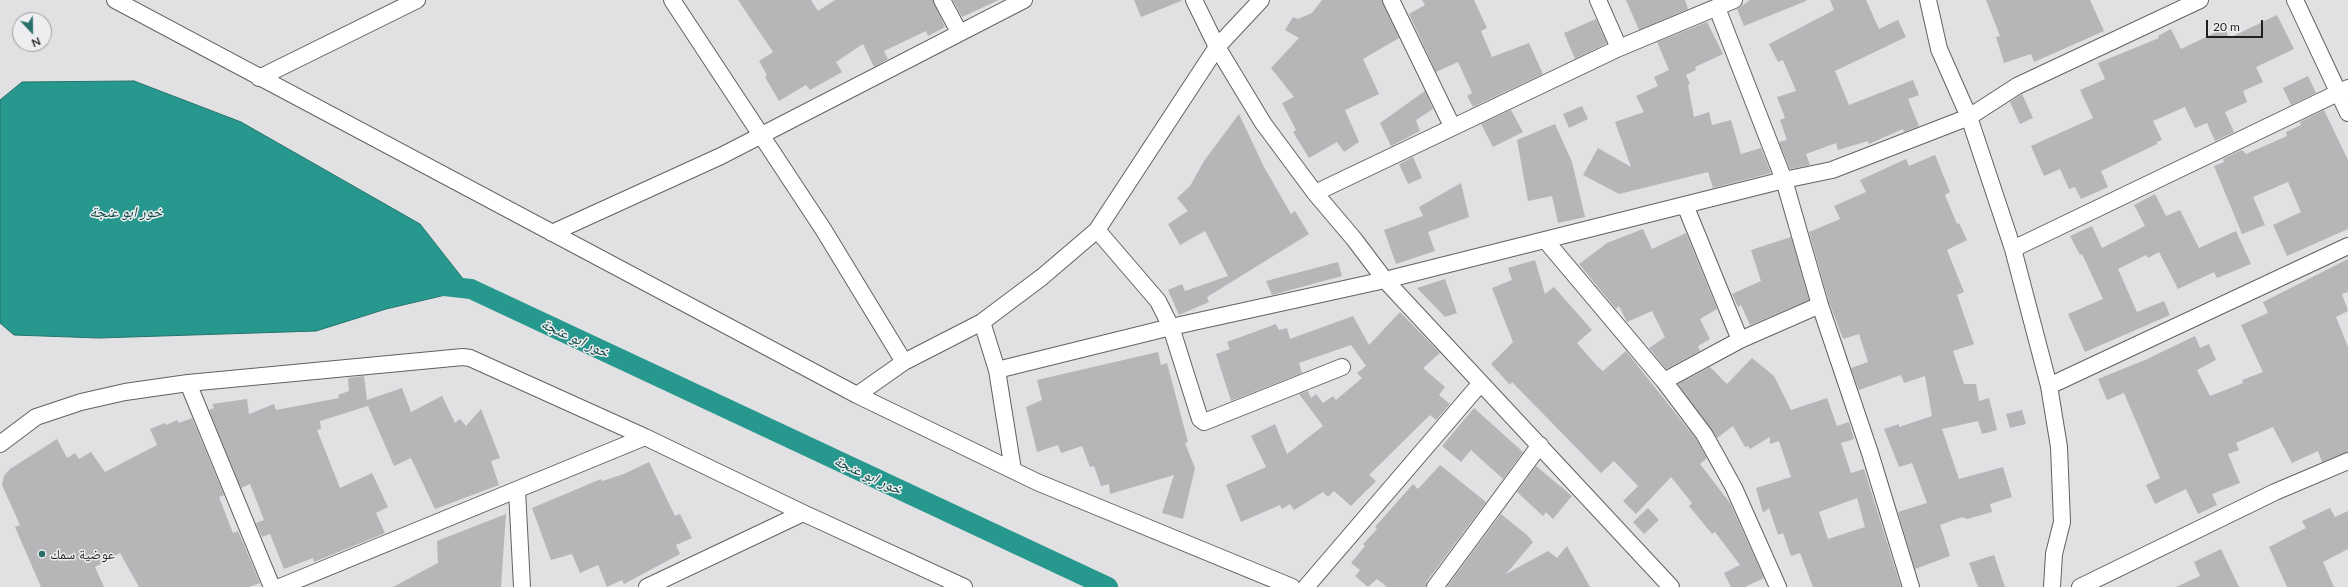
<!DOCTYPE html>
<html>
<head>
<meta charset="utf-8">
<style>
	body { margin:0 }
	#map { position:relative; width:2348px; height:587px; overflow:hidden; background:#e1e0e3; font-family:Lato,sans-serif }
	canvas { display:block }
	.north { position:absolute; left:12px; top:12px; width:40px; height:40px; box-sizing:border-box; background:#eeedf0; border:1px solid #9b9b9d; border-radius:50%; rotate:158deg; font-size:11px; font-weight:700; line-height:16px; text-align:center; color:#1f1f20 }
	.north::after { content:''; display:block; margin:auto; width:14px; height:18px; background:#276f67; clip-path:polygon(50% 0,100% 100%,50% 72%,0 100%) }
	.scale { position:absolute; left:2206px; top:20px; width:57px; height:18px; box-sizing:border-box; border:2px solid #1f1f20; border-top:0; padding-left:5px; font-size:12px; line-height:14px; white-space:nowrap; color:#1f1f20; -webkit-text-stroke:3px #eeedf0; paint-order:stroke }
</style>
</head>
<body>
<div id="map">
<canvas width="2348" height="587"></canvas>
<div class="north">N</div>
<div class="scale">20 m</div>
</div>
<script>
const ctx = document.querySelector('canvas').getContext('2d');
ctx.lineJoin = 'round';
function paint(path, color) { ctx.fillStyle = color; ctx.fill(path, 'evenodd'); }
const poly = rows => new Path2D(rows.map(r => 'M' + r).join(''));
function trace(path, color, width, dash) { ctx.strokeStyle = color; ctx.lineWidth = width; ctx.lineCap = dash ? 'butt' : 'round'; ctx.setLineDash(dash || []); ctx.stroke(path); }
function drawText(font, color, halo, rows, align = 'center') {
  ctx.font = font + ' Lato,"Noto Naskh Arabic",sans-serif'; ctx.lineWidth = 3; ctx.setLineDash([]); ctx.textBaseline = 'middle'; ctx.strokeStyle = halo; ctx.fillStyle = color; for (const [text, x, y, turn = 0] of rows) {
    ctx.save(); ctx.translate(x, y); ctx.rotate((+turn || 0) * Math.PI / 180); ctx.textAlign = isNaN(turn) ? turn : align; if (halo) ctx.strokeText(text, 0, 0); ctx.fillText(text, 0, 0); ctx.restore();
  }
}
const water = poly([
	[134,81,241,122,420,224,471,289,386,309,316,331,99,338,14,335,0,323,0,100,22,82,134,81]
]);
const canal = poly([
	[444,286,471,289,1108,587]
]);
const building = poly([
	[738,0,811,0,818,11,835,0,933,0,945,27,928,36,926,31,884,51,888,59,874,67,863,44,836,62,842,72,810,90,806,85,779,101,765,77,767,75,759,61,773,52],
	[953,0,999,0,962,17],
	[1134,0,1181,0,1181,1,1141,17],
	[1322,0,1382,0,1399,38,1363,59,1379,94,1345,110,1359,142,1344,152,1337,142,1309,158,1293,132,1296,130,1282,103,1294,97,1271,68,1299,38,1285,30,1293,17,1298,19,1312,13],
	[1422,0,1474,0,1487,28,1481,31,1492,57,1529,43,1543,74,1473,107,1467,96,1472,93,1458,62,1436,72,1409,14,1425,5],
	[1626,0,1685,0,1688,9,1639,30],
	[1750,0,1806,0,1806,1,1744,26,1737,9],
	[1830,0,1866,0,1879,29,1898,20,1906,37,1835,71,1849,105,1913,80,1919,95,1908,99,1919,126,1904,132,1903,129,1869,144,1868,141,1838,150,1836,143,1806,154,1810,165,1790,169,1779,142,1787,140,1780,120,1785,118,1777,97,1796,91,1783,60,1778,62,1769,44,1834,10],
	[1986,0,2090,0,2104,31,2034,62,2031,54,2004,63,1996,37,2000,36],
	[2277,15,2294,49,2256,67,2263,82,2243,91,2247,102,2225,112,2234,132,2215,141,2207,123,2195,128,2185,107,2153,121,2162,140,2157,142,2157,144,2101,171,2108,187,2081,199,2075,187,2069,189,2060,169,2044,176,2031,146,2093,118,2080,90,2105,79,2098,63,2159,38,2158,36,2171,29,2181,49,2225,28,2229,38],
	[1596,19,1607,43,1575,59,1564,33],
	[1707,22,1723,54,1695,67,1696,70,1686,75,1690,84,1688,85,1694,117,1709,112,1712,125,1731,120,1741,154,1761,148,1771,173,1713,188,1708,172,1619,194,1583,175,1598,148,1631,167,1615,122,1644,112,1636,96,1658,86,1654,77,1669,70,1657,42],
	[2308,76,2316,93,2291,105,2283,88],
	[1425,91,1433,109,1416,120,1420,131,1391,146,1380,123],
	[2022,94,2033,118,2020,124,2010,102],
	[1582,106,1588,119,1569,128,1563,114],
	[1511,110,1523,132,1493,147,1481,124],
	[2324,110,2348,160,2348,229,2287,256,2273,225,2301,212,2288,182,2253,197,2265,225,2242,234,2214,166,2224,162,2223,159,2242,150,2246,154,2287,136,2286,132,2301,125,2300,122],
	[1239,114,1264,167,1291,214,1295,211,1309,234,1207,297,1209,302,1179,315,1168,290,1182,284,1185,291,1228,276,1205,231,1180,245,1168,224,1188,211,1177,198,1190,186,1204,161],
	[1555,124,1572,162,1585,217,1558,223,1552,196,1528,201,1517,140],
	[1935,155,1950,192,1945,195,1957,224,1959,223,1967,240,1947,250,1964,292,1957,295,1974,344,1953,351,1964,384,1976,384,1979,401,1989,398,1997,430,1982,434,1978,421,1942,429,1959,479,2003,467,2012,497,1990,504,1992,512,1967,519,1962,517,1940,525,1950,556,1915,569,1898,512,1927,503,1912,463,1899,467,1884,429,1899,424,1899,427,1932,416,1925,376,1904,383,1901,375,1859,390,1851,368,1868,362,1859,334,1843,339,1829,302,1809,232,1840,219,1834,206,1866,192,1860,180,1906,159,1909,166],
	[1413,157,1422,178,1408,184,1399,164],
	[1461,183,1469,217,1428,232,1435,251,1396,264,1384,230,1423,216,1419,207],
	[2155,194,2166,216,2180,210,2199,248,2236,231,2251,264,2217,278,2214,272,2178,289,2159,252,2148,258,2146,255,2118,269,2137,312,2164,301,2170,315,2085,352,2068,314,2103,299,2082,254,2080,255,2070,236,2092,226,2102,248,2145,226,2134,205],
	[1643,229,1652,249,1686,233,1717,309,1700,319,1710,339,1698,346,1700,351,1666,369,1649,348,1665,337,1652,311,1627,322,1619,306,1616,309,1579,264,1607,243],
	[1791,237,1809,300,1750,325,1741,305,1738,307,1732,294,1761,281,1751,250],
	[2348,259,2348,292,2342,294,2348,311,2336,317,2348,347,2348,452,2322,462,2318,451,2292,463,2273,427,2236,443,2239,450,2228,454,2240,483,2212,494,2217,505,2198,514,2186,489,2155,504,2146,485,2160,478,2124,393,2107,400,2098,379,2145,360,2195,336,2200,348,2209,344,2216,360,2197,370,2210,396,2243,383,2242,380,2263,372,2241,325,2268,313,2263,302],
	[1535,260,1545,294,1554,287,1592,330,1577,343,1597,366,1603,371,1626,351,1696,439,1707,458,1700,464,1730,503,1764,578,1745,587,1731,587,1724,573,1740,565,1715,532,1712,534,1689,506,1692,503,1671,477,1636,514,1623,501,1638,486,1614,461,1601,473,1512,382,1510,385,1491,364,1513,342,1492,288,1512,280,1508,268],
	[1338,262,1342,276,1272,295,1266,281],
	[1445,279,1457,313,1445,317,1417,288],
	[1400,312,1440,353,1423,368,1445,387,1439,395,1450,404,1436,420,1430,415,1369,475,1376,481,1351,506,1334,491,1328,497,1323,492,1294,510,1290,504,1282,509,1280,505,1241,522,1226,485,1266,467,1251,436,1275,424,1287,454,1323,426,1299,394,1308,391,1311,398,1316,394,1323,403,1333,396,1336,400,1362,378,1357,373,1366,366,1351,345,1299,363,1302,373,1231,401,1216,354,1230,349,1227,342,1276,324,1279,330,1287,328,1290,339,1353,316,1369,345],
	[1158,352,1161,365,1167,363,1188,442,1185,443,1195,468,1183,519,1162,513,1174,475,1110,494,1109,484,1101,486,1094,466,1090,467,1082,446,1061,453,1058,445,1037,452,1026,407,1042,400,1037,380],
	[1752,358,1774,376,1791,410,1827,398,1837,426,1849,422,1854,439,1841,443,1851,473,1864,469,1901,587,1813,587,1800,553,1791,556,1783,533,1778,535,1769,508,1763,513,1756,488,1791,477,1779,441,1770,444,1770,437,1750,449,1748,446,1745,447,1733,426,1717,438,1678,384,1710,367,1727,384],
	[1857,498,1865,527,1828,539,1819,512],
	[364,376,367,400,402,388,411,412,442,396,455,423,460,419,466,426,481,409,500,458,491,461,499,485,435,509,411,458,394,466,368,406,320,421,321,429,317,430,340,488,372,473,388,507,376,513,385,533,314,562,313,558,284,569,270,534,262,537,256,523,264,520,250,484,241,488,209,410,214,408,212,404,247,399,249,414,274,404,276,410,339,398,338,395,349,391,348,378],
	[1474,408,1523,452,1503,479,1471,450,1461,462,1442,446],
	[2022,410,2026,424,2010,428,2006,414],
	[192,418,224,495,219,497,233,533,238,531,260,583,249,587,139,587,120,553,95,567,104,587,41,587,15,527,20,525,2,485,4,476,10,469,57,439,67,458,75,453,79,459,91,452,105,472,157,445,150,429,165,423,166,425,177,420,179,423],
	[649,462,675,516,680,514,692,538,676,545,680,554,624,584,622,580,607,587,598,565,580,573,572,554,551,560,532,508,601,479,602,481,624,474],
	[1440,465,1486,502,1427,581,1426,587,1387,587,1377,579,1368,587,1355,576,1360,570,1351,563,1365,546,1363,544,1377,529,1375,527,1413,484,1418,489],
	[1536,466,1572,496,1553,519,1546,512,1543,516,1517,492],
	[1648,508,1659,520,1644,534,1633,522],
	[2330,508,2335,517,2348,511,2348,549,2323,562,2334,587,2287,587,2269,547,2306,528,2302,521],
	[506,514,501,587,393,587,438,563,437,541],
	[1501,514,1527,535,1533,542,1506,574,1548,551,1557,558,1567,546,1590,587,1447,587],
	[2221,549,2239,587,2176,587,2200,576,2194,562],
	[1994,555,2005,587,1978,587,1969,563]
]);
const minor = poly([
	[115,0,857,395,1037,482,1292,587],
	[672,0,823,229,904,362],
	[942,0,959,32],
	[1194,0,1217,47,1263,123,1315,193],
	[1261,0,1217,47,1097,230,1158,301,1171,327,1385,280,1784,180,1832,170,1969,117,2017,86,2200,0],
	[1391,0,1452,126],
	[1598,0,1619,48,1315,193,1354,239,1385,280,1671,587],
	[1928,0,1939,49,1969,117,2013,249,2049,386,2059,447,2062,522,2054,554,2052,587],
	[2295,0,2348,113],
	[1717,8,1784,180,1820,305,1870,453,1911,587],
	[1619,48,1734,0],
	[259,78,417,0],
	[1685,205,1740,340],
	[552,233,721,156,1024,0],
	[1546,241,1664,381,1740,340,1820,305],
	[2013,249,2348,88],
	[982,322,997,370],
	[1664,381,1704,434,1718,459,1734,488,1778,587],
	[188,383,272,587],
	[2049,386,2348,246],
	[857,395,904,362,982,322,1042,277,1097,230],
	[0,444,36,417,81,402,125,392,188,383,463,357,470,358,645,437,803,513,964,587],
	[1013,470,997,370,1171,327,1200,419,1204,422,1342,367],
	[517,490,522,587],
	[280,587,645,437],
	[647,587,803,513],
	[1306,587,1480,384],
	[1435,587,1540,445],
	[2080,587,2275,492,2348,461]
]);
const markers = [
	[42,554,4,"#276f67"]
];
const poiNames = [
	["عوضية سمك",50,554]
];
const waterNames = [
	["خور ابو عنجة",126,212],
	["خور ابو عنجة",575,338,25],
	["خور ابو عنجة",868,475,25]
];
paint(water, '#27988d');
trace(water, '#25746c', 1);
trace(canal, '#27988d', 20);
paint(building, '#b6b5b8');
trace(minor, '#626163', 18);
trace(minor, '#fff', 16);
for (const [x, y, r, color] of markers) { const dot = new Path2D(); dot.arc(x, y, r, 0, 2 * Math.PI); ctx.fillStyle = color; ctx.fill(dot); trace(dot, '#eeedf0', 1.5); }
drawText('14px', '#1f1f20', '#eeedf0', poiNames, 'left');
drawText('italic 15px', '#0b4b45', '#eeedf0', waterNames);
</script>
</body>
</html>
